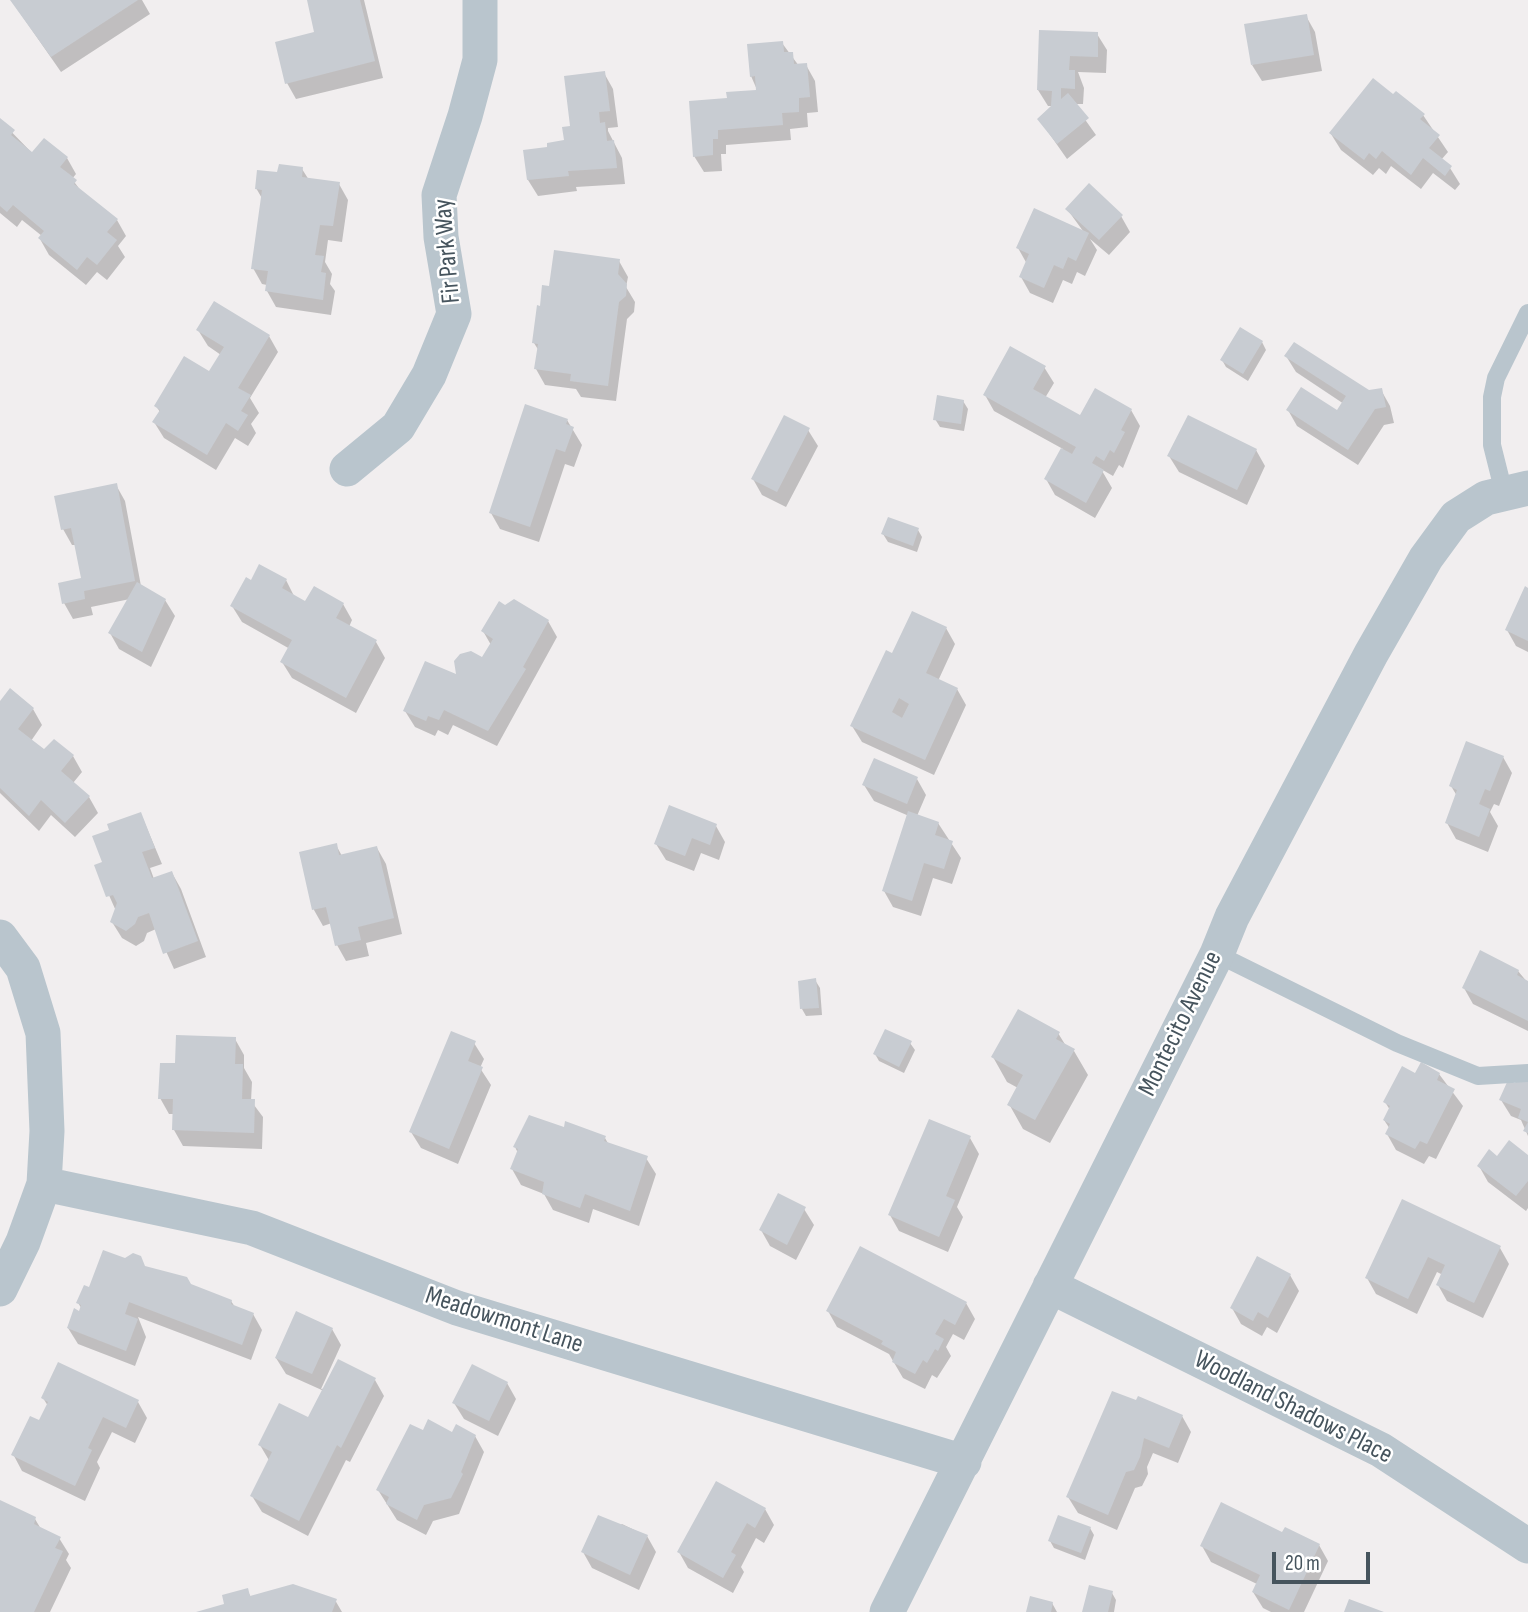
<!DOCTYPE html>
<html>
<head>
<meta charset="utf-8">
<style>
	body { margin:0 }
	#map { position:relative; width:1528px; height:1612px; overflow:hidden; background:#f1eeef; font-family:"Sofia Sans Condensed",sans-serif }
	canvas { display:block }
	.scale { position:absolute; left:1272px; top:1552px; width:98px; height:32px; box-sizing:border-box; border:4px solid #46545d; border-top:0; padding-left:9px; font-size:21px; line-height:24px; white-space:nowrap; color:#46545d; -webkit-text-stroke:5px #fff; paint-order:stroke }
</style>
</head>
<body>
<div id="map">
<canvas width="1528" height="1612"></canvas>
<div class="scale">20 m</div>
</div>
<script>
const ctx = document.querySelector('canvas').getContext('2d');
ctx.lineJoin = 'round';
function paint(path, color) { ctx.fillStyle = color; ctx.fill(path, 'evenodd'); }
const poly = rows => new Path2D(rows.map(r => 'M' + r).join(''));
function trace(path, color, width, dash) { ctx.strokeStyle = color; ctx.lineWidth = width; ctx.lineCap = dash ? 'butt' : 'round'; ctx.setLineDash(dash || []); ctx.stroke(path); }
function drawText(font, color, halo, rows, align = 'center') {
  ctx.font = font + ' "Sofia Sans Condensed",sans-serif'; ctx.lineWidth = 5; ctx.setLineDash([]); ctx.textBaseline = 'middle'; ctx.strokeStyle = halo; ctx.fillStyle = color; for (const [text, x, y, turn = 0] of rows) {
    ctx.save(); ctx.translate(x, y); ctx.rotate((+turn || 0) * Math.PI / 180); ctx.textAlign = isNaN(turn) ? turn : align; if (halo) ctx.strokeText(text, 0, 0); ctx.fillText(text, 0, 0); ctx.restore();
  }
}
const shadow = poly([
	[11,0,142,0,150,14,61,72],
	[309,0,364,0,383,78,296,99,287,83,317,33],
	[1306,16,1315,32,1322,71,1262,81,1252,65],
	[1041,31,1097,34,1107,50,1106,73,1078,72,1084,88,1083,104,1074,104,1096,135,1067,159,1039,119,1054,106,1048,106,1038,90],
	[782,43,799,66,806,65,815,81,818,112,807,113,808,127,790,129,791,140,726,145,726,154,721,154,722,171,704,172,694,156,729,99,758,92,751,76],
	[604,73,613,89,618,127,608,128,608,131,622,158,625,184,576,187,577,191,538,196,528,180,525,152,549,149,566,142],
	[1423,115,1448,152,1441,160,1450,168,1460,184,1455,190,1433,173,1421,189,1391,166,1386,174,1379,168,1373,175,1341,150,1331,134],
	[0,120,33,154,67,158,76,174,72,179,81,191,117,220,126,236,118,246,125,257,107,280,97,272,86,285,49,255,40,239,42,236,22,220,17,227,0,213],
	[302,169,309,180,339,184,348,200,342,242,328,240,325,262,332,274,330,284,335,291,331,315,276,307,267,291,267,285,262,284,253,268,263,200,256,188,279,174],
	[1067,209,1121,216,1130,232,1109,255,1090,239,1097,250,1085,276,1077,272,1072,284,1063,280,1053,303,1030,293,1021,277,1027,264,1018,248,1083,231],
	[619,261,628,277,626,287,635,302,634,312,627,319,616,401,581,397,576,389,545,385,536,369,539,351,534,343,541,308,550,288],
	[198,330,269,336,278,352,250,398,259,413,251,424,256,433,248,446,235,438,216,470,164,438,154,422,160,412,156,406,210,374,221,355,208,346],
	[1262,342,1266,350,1248,381,1226,367,1222,360],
	[1286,356,1369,392,1381,390,1390,406,1394,423,1384,425,1358,465,1297,426,1288,410,1338,413,1344,404,1296,372],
	[1044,367,1054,383,1045,398,1080,417,1131,410,1140,426,1123,468,1119,465,1113,476,1101,469,1112,488,1095,518,1055,495,1046,479,1063,449,994,411,985,395],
	[963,401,968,409,964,431,940,427,935,419],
	[567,420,582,445,574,467,565,464,539,542,500,529,491,513],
	[808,430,818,446,786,507,762,495,753,479],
	[1256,450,1265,466,1247,505,1179,472,1169,456],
	[116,485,125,501,141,586,165,600,175,616,151,667,119,649,110,633,130,599,91,607,93,615,73,619,64,603,83,579,76,545,72,545,63,529],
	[918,530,922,537,917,552,888,542,883,534],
	[286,580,295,598,306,603,343,604,352,620,349,627,376,642,385,658,356,713,292,678,282,662,290,649,242,622,232,606],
	[1528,590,1528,652,1516,646,1507,630],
	[505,607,548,621,557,637,497,746,453,725,448,735,438,730,435,736,415,727,405,711,482,660,491,645,483,631],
	[946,628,955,644,938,681,957,689,966,705,934,775,862,742,852,726,893,656],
	[0,704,33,709,42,725,31,741,44,751,73,756,82,772,73,783,89,797,98,813,75,837,51,815,39,831,0,793],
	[1503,757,1512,773,1499,806,1494,804,1490,812,1498,826,1488,852,1456,839,1447,823,1457,796,1451,786],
	[917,779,926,795,917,816,938,823,961,858,952,884,933,878,921,916,893,907,884,891,909,816,874,801,864,785],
	[141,814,162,864,150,868,154,879,172,873,181,889,206,957,174,969,156,929,147,933,144,941,136,946,122,938,112,922,116,911,96,866,104,863,112,831],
	[716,826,725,842,719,860,701,853,694,871,666,860,656,844],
	[336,845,342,856,377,848,386,864,402,934,366,943,369,956,346,961,337,945,332,923,323,926,314,910,301,853],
	[1518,971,1528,983,1528,1031,1473,1004,1464,988],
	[815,980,820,988,822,1015,806,1016,802,1009],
	[1058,1033,1066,1046,1074,1051,1088,1075,1050,1143,1023,1129,1009,1104,1018,1088,1007,1082,993,1057],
	[235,1039,244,1055,244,1068,252,1082,251,1101,263,1117,262,1149,183,1146,174,1130,174,1114,169,1114,160,1098,176,1065],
	[474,1043,484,1059,480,1068,491,1085,458,1164,421,1148,411,1132],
	[910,1043,915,1050,904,1073,879,1061,875,1054],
	[1439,1074,1463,1106,1436,1159,1429,1156,1424,1164,1396,1150,1387,1134,1390,1129,1384,1120,1390,1110,1385,1102,1416,1076],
	[1528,1079,1528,1136,1521,1120,1511,1116,1501,1100],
	[605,1138,609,1145,646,1158,656,1174,639,1226,593,1209,589,1223,553,1210,544,1194,521,1185,512,1169,518,1153,515,1147],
	[970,1138,979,1154,957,1207,963,1217,948,1252,899,1231,890,1215],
	[1528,1157,1528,1208,1526,1211,1488,1182,1479,1166,1497,1158],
	[1403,1202,1500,1248,1509,1264,1483,1318,1447,1301,1438,1285,1443,1275,1437,1272,1417,1314,1376,1294,1367,1278],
	[804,1209,814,1225,796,1260,770,1246,761,1230],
	[146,1268,231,1301,235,1307,253,1314,262,1330,251,1360,138,1317,146,1337,135,1366,78,1344,68,1328,82,1309,78,1303,90,1289],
	[1290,1275,1299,1291,1277,1333,1267,1327,1262,1336,1241,1324,1232,1308],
	[966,1303,975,1319,964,1340,953,1334,946,1347,951,1356,937,1378,932,1375,925,1389,903,1378,889,1354,837,1327,828,1311],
	[332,1329,341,1345,321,1389,375,1380,384,1396,350,1462,346,1460,308,1536,262,1512,252,1496,270,1462,260,1445,309,1420,324,1391,286,1374,276,1358],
	[507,1383,516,1399,498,1436,464,1419,454,1403],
	[1113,1393,1182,1416,1191,1432,1178,1463,1153,1453,1147,1467,1148,1474,1142,1486,1135,1488,1117,1530,1078,1513,1068,1497],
	[43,1398,138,1402,147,1418,135,1443,112,1432,97,1462,100,1468,85,1501,22,1471,13,1454,40,1422,48,1406],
	[423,1433,475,1436,484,1452,459,1514,433,1521,426,1535,397,1520,378,1490],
	[0,1502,35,1519,41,1529,59,1538,69,1554,66,1560,71,1568,50,1612,0,1612],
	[765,1509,774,1525,764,1543,756,1538,741,1567,744,1572,733,1593,688,1568,679,1552],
	[622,1524,647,1536,656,1552,639,1590,592,1568,583,1552],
	[1090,1528,1094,1535,1085,1560,1054,1548,1050,1541],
	[1319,1545,1328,1561,1304,1612,1271,1612,1263,1608,1253,1592,1257,1584,1211,1562,1202,1546],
	[247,1590,251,1597,335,1600,342,1612,200,1612,226,1605],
	[1112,1593,1116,1600,1114,1612,1084,1612],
	[1052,1603,1057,1612,1028,1612]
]);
const building = poly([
	[10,0,138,0,51,57],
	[307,0,360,0,375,61,285,84,275,42,314,32],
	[1307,14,1314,55,1251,65,1244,24],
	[1039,30,1098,32,1098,57,1070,56,1069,70,1075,70,1075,89,1061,88,1061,99,1068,93,1089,118,1057,144,1037,119,1051,106,1052,91,1037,90],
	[783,41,784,52,793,52,794,64,807,63,810,97,799,98,799,112,782,113,783,125,718,130,718,139,713,139,713,155,693,157,689,101,727,98,726,92,756,90,755,76,750,77,747,44],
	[605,71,610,111,599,112,600,123,605,122,607,141,614,140,617,168,568,171,569,176,527,180,523,150,547,147,547,143,564,140,562,127,570,126,564,76],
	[1373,78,1393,94,1396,91,1425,114,1420,119,1440,135,1429,148,1452,166,1445,176,1423,158,1411,175,1382,151,1376,159,1369,153,1364,160,1329,133],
	[0,118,15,130,11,135,32,152,44,138,68,157,60,167,77,180,74,184,118,219,107,232,117,240,97,265,87,257,77,270,38,238,44,231,13,205,7,212,0,206],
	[279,164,303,167,302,177,340,182,333,226,320,225,315,255,324,256,321,272,326,273,323,300,265,291,268,271,251,269,262,190,255,189,257,170,277,172],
	[1089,183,1123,215,1099,240,1065,209],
	[1034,208,1089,233,1076,261,1068,257,1063,269,1054,265,1044,288,1019,277,1029,254,1016,248],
	[554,250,620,259,618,274,627,284,626,296,619,302,608,386,570,381,571,374,534,369,538,344,532,343,537,305,540,306,542,285,549,286],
	[214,301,270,335,238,388,251,395,241,411,248,415,238,431,226,423,207,455,152,422,160,410,154,406,184,356,209,371,224,347,196,330],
	[1240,327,1263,341,1243,374,1220,360],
	[1294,342,1369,390,1382,388,1386,407,1375,409,1348,450,1286,410,1301,387,1337,410,1346,396,1284,356],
	[1010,346,1046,366,1033,389,1080,415,1095,388,1132,409,1121,430,1125,432,1114,453,1110,450,1104,461,1096,456,1092,463,1104,470,1086,503,1044,479,1061,448,1072,454,1076,447,983,395],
	[937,395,964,400,961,424,933,420],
	[525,404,568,419,566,424,574,427,565,452,556,449,530,527,489,513],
	[784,415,810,428,777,492,751,479],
	[1188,415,1257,449,1237,490,1167,456],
	[117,483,135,581,84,591,85,599,62,604,58,583,81,578,71,528,61,530,54,496],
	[888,517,919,528,913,546,881,534],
	[259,564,287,579,282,588,305,601,314,586,344,603,336,618,377,640,346,698,280,662,292,640,230,606,246,577,251,580],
	[137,582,166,599,142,652,108,633],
	[1525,586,1528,588,1528,641,1505,630],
	[514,599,549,620,523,667,526,669,488,731,444,710,439,720,428,716,426,721,403,711,425,661,456,674,454,661,460,654,471,651,482,657,493,639,481,631,499,601,505,605],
	[912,611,947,627,926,673,958,688,925,760,850,726,886,650,892,653],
	[899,698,909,704,902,718,892,712],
	[10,688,34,708,18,729,44,749,54,739,74,755,61,771,90,796,65,823,41,800,29,816,0,788,0,701],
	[1466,741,1504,756,1490,791,1485,789,1479,804,1490,809,1479,837,1445,823,1457,790,1449,786],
	[874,758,918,777,907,804,862,785],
	[669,805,717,824,710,845,692,838,685,856,654,844],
	[908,811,939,822,935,835,953,841,944,869,924,863,912,901,882,891],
	[141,812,155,848,142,852,152,878,172,871,198,941,163,954,149,913,138,917,135,924,126,931,110,922,117,903,113,895,106,897,94,865,102,862,92,836,109,830,107,824],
	[337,843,339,855,377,846,394,918,358,927,361,940,335,946,326,907,312,910,299,852],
	[1480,950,1519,970,1517,975,1528,981,1528,1021,1462,988],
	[816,978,819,1008,800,1009,798,981],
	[1018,1009,1060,1032,1056,1039,1075,1049,1035,1120,1007,1105,1023,1075,991,1057],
	[885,1029,912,1041,899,1067,873,1054],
	[451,1031,476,1041,468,1061,483,1067,449,1149,409,1132],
	[176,1035,236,1037,235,1064,243,1064,242,1099,255,1099,254,1133,172,1130,173,1099,158,1099,160,1063,175,1063],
	[1421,1062,1440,1073,1437,1080,1455,1089,1427,1144,1420,1141,1415,1149,1385,1134,1390,1124,1383,1120,1390,1106,1383,1102,1402,1066,1415,1073],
	[1528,1077,1528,1133,1523,1131,1528,1122,1518,1118,1521,1109,1499,1100,1508,1080,1515,1083,1517,1079],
	[529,1115,564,1127,565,1121,606,1136,604,1141,648,1156,630,1211,585,1194,580,1208,542,1194,544,1182,510,1169,518,1149,513,1147],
	[929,1119,971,1136,946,1196,955,1200,939,1237,888,1215],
	[1509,1140,1528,1155,1528,1181,1516,1196,1477,1166,1489,1149,1497,1156],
	[778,1193,806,1207,787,1245,759,1230],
	[1402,1199,1501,1246,1474,1303,1436,1285,1445,1265,1428,1257,1408,1299,1365,1278],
	[860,1246,967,1302,955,1325,944,1319,935,1334,944,1339,938,1351,935,1349,927,1363,923,1360,915,1374,892,1362,896,1352,881,1344,883,1341,826,1311],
	[103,1250,125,1258,133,1253,141,1256,145,1266,187,1277,191,1284,232,1300,231,1304,254,1313,242,1345,129,1302,125,1314,138,1319,126,1351,67,1328,74,1308,79,1311,81,1305,76,1303,84,1285,89,1287],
	[1257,1256,1291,1274,1268,1318,1258,1312,1253,1321,1230,1308],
	[296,1311,333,1328,312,1374,275,1358],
	[338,1359,376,1378,341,1448,337,1445,299,1521,250,1496,272,1452,258,1445,279,1403,308,1417],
	[58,1362,139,1400,126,1428,103,1417,88,1448,92,1450,75,1486,11,1455,30,1416,39,1420,48,1402,41,1398],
	[472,1364,508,1382,489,1421,452,1403],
	[1112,1391,1136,1400,1138,1396,1183,1415,1169,1448,1144,1438,1140,1457,1134,1470,1126,1472,1108,1515,1066,1497],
	[428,1419,452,1432,456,1424,476,1435,461,1472,463,1474,451,1498,424,1505,417,1520,386,1504,389,1497,376,1490,410,1424,423,1430],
	[716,1481,766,1508,755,1528,747,1523,731,1552,736,1555,723,1578,677,1552],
	[0,1500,36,1517,34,1524,61,1537,55,1548,63,1551,34,1612,0,1612],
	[1221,1502,1282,1532,1285,1527,1320,1544,1289,1610,1252,1592,1260,1575,1200,1546],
	[598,1515,648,1535,630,1575,581,1552],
	[1058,1515,1091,1527,1081,1553,1048,1541],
	[293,1584,337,1599,332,1612,196,1612,224,1604,222,1595,248,1588,250,1596],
	[1089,1585,1113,1591,1108,1612,1082,1612],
	[1030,1596,1053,1602,1051,1612,1026,1612],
	[1349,1599,1384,1612,1344,1612]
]);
const service = poly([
	[1504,493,1492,445,1492,397,1496,378,1528,313],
	[1217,954,1397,1043,1478,1076,1528,1073]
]);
const minor = poly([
	[347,469,398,427,429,375,454,314,441,237,439,195,465,116,480,60,480,0],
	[0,937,23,968,43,1033,47,1131,44,1184,23,1242,0,1289],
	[44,1184,252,1228,457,1308,964,1462],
	[1050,1286,1381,1450,1528,1546],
	[887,1612,1217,954,1232,917,1371,654,1426,558,1456,517,1486,498,1528,488]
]);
const streetNames = [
	["Fir Park Way",448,251,-95],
	["Montecito Avenue",1181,1024,-64],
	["Meadowmont Lane",504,1321,18],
	["Woodland Shadows Place",1293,1408,27]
];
paint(shadow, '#0003');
paint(building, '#c8ccd2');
trace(service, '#b9c5cd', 18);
trace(minor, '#b9c5cd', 35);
drawText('26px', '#46545d', '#fff', streetNames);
</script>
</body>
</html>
